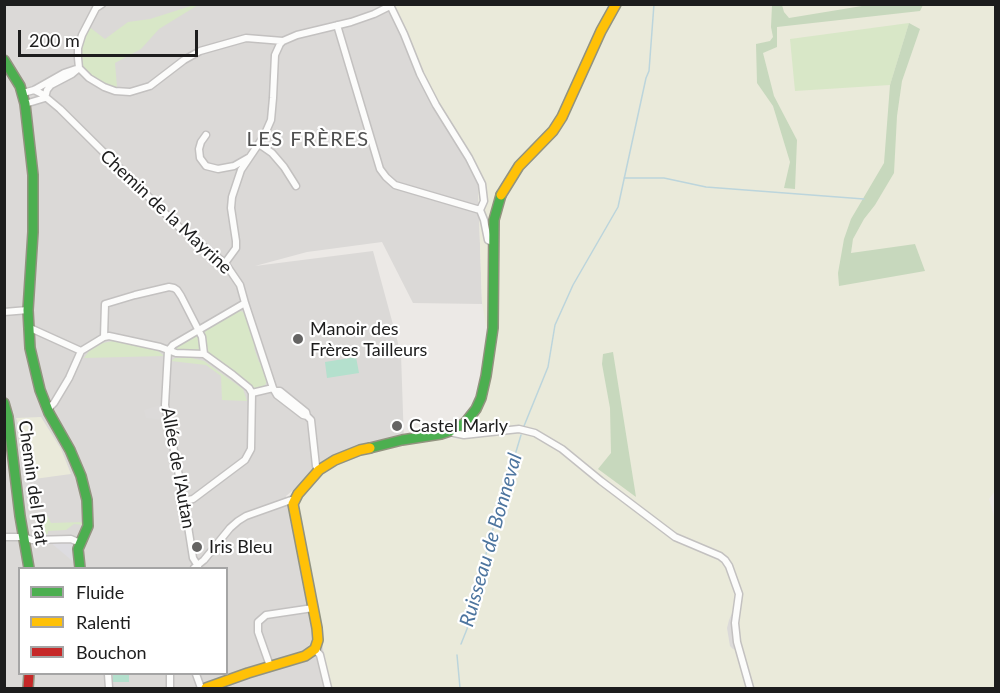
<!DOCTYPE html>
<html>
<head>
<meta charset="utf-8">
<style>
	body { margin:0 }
	#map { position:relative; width:1000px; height:693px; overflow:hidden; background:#ece9e6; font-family:Lato,sans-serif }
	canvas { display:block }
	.frame { position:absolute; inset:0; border:6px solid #1d1d1d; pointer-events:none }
	.legend { position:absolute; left:18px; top:567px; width:210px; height:108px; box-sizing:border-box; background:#fff; border:2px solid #a5a5a5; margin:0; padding:8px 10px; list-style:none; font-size:18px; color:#1d1d1d }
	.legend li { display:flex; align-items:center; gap:12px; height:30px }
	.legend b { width:30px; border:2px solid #a5a5a5 }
	.scale { position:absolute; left:18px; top:30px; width:180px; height:27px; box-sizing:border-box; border:3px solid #1d1d1d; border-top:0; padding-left:8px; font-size:18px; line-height:21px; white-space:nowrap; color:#1d1d1d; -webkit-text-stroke:4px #fff; paint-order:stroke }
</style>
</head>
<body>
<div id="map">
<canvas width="1000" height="693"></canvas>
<div class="frame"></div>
<ul class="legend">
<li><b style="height:8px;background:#4caf50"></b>Fluide</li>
<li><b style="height:8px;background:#ffc107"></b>Ralenti</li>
<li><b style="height:8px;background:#c62828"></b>Bouchon</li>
</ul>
<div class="scale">200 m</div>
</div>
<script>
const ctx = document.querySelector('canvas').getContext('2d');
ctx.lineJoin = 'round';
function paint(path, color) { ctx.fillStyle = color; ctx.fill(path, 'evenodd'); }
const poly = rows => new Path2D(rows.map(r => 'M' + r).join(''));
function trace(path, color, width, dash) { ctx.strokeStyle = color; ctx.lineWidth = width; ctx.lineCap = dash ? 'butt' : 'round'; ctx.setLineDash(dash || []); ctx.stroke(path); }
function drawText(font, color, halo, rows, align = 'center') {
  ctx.font = font + ' Lato,sans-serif'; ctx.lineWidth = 4.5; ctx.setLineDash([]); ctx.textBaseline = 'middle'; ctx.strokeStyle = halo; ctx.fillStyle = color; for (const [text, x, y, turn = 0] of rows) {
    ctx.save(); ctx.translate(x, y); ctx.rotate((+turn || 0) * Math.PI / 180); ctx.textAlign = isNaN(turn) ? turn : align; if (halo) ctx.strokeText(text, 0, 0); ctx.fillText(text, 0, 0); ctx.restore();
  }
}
const residential = poly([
	[4,5,394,5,414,62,464,150,478,184,482,304,413,303,382,242,307,252,255,266,373,251,401,354,404,443,373,442,331,457,321,462,312,469,297,487,286,496,306,547,330,688,5,688],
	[20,568,226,568,226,674,20,674]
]);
const farmland = poly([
	[394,5,995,5,996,490,989,499,996,523,995,688,330,688,306,547,297,507,299,498,320,475,342,462,372,452,404,443,440,439,473,438,493,364,482,303,478,184,464,150,414,62],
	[41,417,61,449,71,474,34,479,27,449,16,418]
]);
const grass = poly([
	[194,5,198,5,159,29,141,49,115,63,117,87,112,88,93,78,82,65,81,49,88,26,105,39,128,22,150,19],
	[909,23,890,85,795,91,790,39],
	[237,310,246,313,257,344,254,348,259,362,263,363,268,379,264,387,256,389,254,388,215,359,206,350,204,337,206,328],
	[195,335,200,338,202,347,200,351,177,352,175,350,176,346],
	[113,341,156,349,164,356,84,358,89,351,103,343],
	[175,358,192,358,204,361,243,389,247,401,222,400,221,376,206,365,171,361],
	[47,515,51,523,84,522,84,525,74,524,66,530,48,531,48,534,44,534,40,517]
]);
const forest = poly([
	[772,5,782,5,784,12,789,18,868,5,923,5,920,11,777,27,777,47,763,53,774,96,797,140,795,189,784,188,790,162,773,106,757,83,756,44,770,41,773,37,771,27],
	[909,23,920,29,902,81,897,116,894,173,875,205,864,219,853,239,851,253,915,244,925,271,839,286,838,273,844,239,851,219,884,163,890,85],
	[613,352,636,497,598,469,611,453,610,408,602,364,603,354]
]);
const pitch = poly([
	[356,357,359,373,327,378,325,362],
	[113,674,129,674,129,682,113,682]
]);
const parking = poly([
	[164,404,164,420,146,418,144,410],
	[733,611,734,612,737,650,733,649,730,646,727,628,729,620]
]);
const plaza = poly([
	[50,542,71,542,74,543,76,547,76,564]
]);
const stream = poly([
	[624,178,664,178,706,187,864,199],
	[524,426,548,367,555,325,573,285,618,207,646,78,649,71,654,4],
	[461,644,467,629,474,598,492,532,521,435],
	[457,655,460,688]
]);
const street = poly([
	[390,5,404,34,420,74,436,105,469,158,482,184,484,201,480,210,484,220,488,240,494,243],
	[337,25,380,169,386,177,395,185,480,210],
	[79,68,89,78,104,87,115,91,130,92,150,86,184,60,200,51,246,38,283,41],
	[79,68,78,58,78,48,82,35,96,8,102,4],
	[34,90,42,94,60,109,181,229,225,263,240,285,245,303,273,388,277,395,303,415,307,416],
	[23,93,34,90,64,73,76,69],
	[25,104,45,98,47,90,51,85,72,74,79,68],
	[206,135,201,142,199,149,200,158,206,166,218,169,234,166,248,158],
	[259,144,272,153,284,167,296,186],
	[225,263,236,248,236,241,231,208,232,197,241,170,264,136,271,120,273,98,275,55,280,44,283,41,297,35,351,22,374,14,390,6],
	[4,312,28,310],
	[28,327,81,351],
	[104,337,105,304,135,295,169,287,174,288,177,290,181,296,202,337,204,354],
	[276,391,280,391,306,412,307,416,311,420,316,466,319,470],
	[252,393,273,388],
	[48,409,54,403,69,378,81,351,104,337,109,336,160,347,176,353,204,354,233,375,249,388,252,393],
	[450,431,454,433,464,435,519,429,535,433,562,449,601,481,675,537,720,556,725,560,729,566,739,594,735,623,737,642,750,688],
	[184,501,193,499,245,460,251,449,252,393],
	[4,537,24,537,32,540,71,539,80,543],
	[198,566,193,558,184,501,165,405,168,351,173,345,245,303],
	[194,568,204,560,230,528,238,521,246,516,291,500,294,500],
	[315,649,320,655,328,688],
	[270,666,258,632,258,622,266,615,313,608],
	[108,674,109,688],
	[170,674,170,688],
	[196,674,201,688]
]);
const fast = poly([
	[4,60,20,86,25,104,33,175,33,232,28,310,30,348,40,390,49,413,70,450,81,476,87,500,88,526,78,549,80,568],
	[4,403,8,417,20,516,29,568],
	[370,448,402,440,441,434,450,431,465,423,476,409,481,398,486,376,493,328,494,220,501,195]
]);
const slow = poly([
	[501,195,519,166,553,131,562,117,601,31,616,4],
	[206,688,248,673,305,656,315,649,318,640,317,628,293,504,298,494,319,470,335,460,360,450,370,448]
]);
const jam = poly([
	[28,688,29,674]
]);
const markers = [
	[298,339,6,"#656463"],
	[397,426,6,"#656463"],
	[197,547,6,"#656463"]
];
const streetNames = [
	["Chemin de la Mayrine",166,212,43],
	["Allée de l'Autan",178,468,80],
	["Chemin del Prat",33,483,82]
];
const poiNames = [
	["Manoir des",310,329],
	["Frères Tailleurs",310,350],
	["Castel Marly",409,426],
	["Iris Bleu",209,547]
];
const neighbourhoodNames = [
	["LES FRÈRES",308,140]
];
const waterNames = [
	["Ruisseau de Bonneval",491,540,-74]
];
paint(residential, '#dbd9d7');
paint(farmland, '#eaeada');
paint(grass, '#d8e7c7');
paint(forest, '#c7d8bd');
paint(pitch, '#b4e0cd');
paint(parking, '#dcdad9');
paint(plaza, '#dddce0');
trace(stream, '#bcd5dc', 1.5);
trace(street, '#c3c1c0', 9);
trace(fast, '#92937f', 12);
trace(slow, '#92937f', 12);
trace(jam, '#92937f', 12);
trace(street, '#fcfcfb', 6);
trace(fast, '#4caf50', 9);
trace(slow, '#ffc107', 9);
trace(jam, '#c62828', 9);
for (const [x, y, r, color] of markers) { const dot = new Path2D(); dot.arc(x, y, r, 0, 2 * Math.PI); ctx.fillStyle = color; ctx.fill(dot); trace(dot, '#fff', 2); }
drawText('18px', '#1d1d1d', '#fff', streetNames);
drawText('18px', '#1d1d1d', '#fff', poiNames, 'left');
ctx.letterSpacing = '1.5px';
drawText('20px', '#505050', '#fff', neighbourhoodNames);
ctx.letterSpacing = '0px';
drawText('italic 20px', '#4d759f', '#fff', waterNames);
</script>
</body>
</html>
